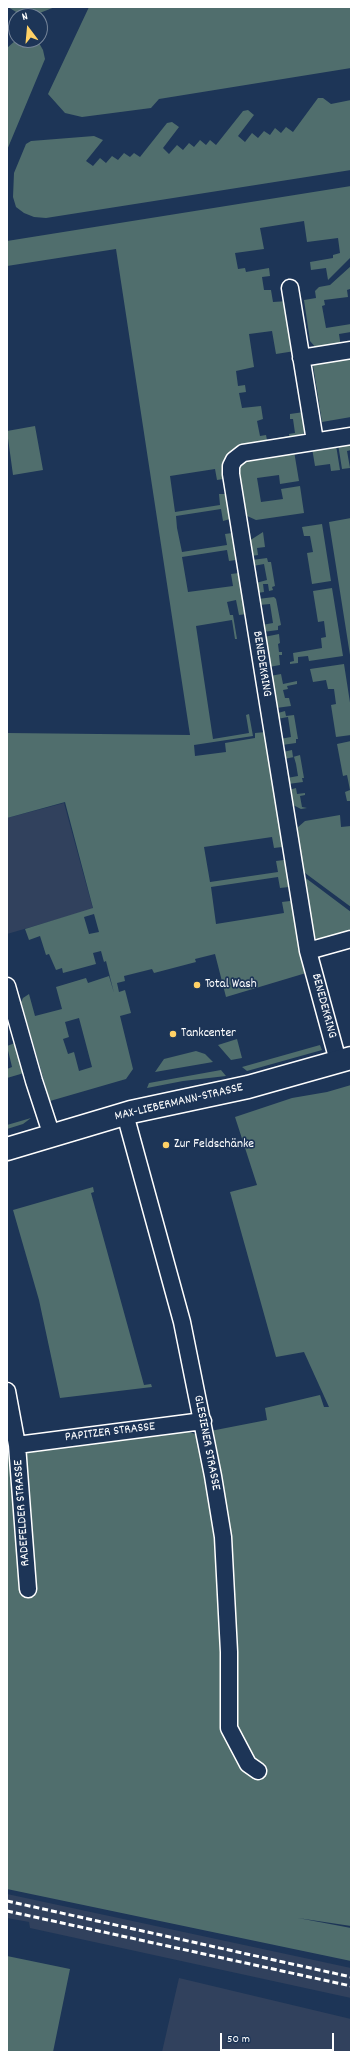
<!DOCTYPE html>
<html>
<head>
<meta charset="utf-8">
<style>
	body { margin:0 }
	#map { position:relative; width:358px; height:2059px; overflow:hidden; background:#1d3557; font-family:Dekko,sans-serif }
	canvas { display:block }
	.frame { position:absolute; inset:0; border:8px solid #fff; pointer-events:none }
	.north { position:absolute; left:8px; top:8px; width:40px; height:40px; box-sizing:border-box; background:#1d3557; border:1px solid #77869a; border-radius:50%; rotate:344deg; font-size:11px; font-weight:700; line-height:16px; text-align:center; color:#fff }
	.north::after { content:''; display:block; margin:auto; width:14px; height:18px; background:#ffd166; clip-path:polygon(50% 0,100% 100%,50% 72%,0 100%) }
	.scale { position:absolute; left:220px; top:2033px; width:114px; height:18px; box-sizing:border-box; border:2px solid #fff; border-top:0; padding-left:5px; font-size:12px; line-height:14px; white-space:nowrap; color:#fff; -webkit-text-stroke:3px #1d3557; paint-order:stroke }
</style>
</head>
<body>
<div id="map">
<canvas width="358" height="2059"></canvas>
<div class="frame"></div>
<div class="north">N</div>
<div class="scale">50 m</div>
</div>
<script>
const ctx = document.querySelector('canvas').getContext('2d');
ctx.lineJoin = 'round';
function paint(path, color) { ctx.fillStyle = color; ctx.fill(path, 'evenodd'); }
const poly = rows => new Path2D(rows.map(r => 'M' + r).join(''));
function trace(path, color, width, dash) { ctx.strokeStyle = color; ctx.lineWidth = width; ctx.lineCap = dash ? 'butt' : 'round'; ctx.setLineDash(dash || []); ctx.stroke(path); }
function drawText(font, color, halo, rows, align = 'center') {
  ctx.font = font + ' Dekko,sans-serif'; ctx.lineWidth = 3.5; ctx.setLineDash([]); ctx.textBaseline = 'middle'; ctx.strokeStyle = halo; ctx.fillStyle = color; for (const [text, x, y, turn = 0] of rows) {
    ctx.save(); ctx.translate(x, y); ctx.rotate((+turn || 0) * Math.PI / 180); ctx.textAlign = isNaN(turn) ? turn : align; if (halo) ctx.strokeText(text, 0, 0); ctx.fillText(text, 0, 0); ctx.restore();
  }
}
const built = poly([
	[64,803,93,909,7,934,7,818],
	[7,1894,351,1968,351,1998,30,1928,29,1922,7,1918],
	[179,1978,351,2019,351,2052,162,2052]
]);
const green = poly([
	[8,7,55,7,32,16,21,15],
	[89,7,351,7,351,68,159,99,151,108,82,117,65,113,48,94],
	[16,40,33,40,39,43,43,50,45,59,7,150,7,48],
	[318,98,323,98,331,104,351,100,351,170,46,218,34,217,24,213,16,207,13,197,14,173,26,144,31,141,94,136,103,140,86,161,93,166,100,158,106,163,112,156,118,160,124,153,130,157,134,153,140,157,167,123,172,122,179,127,163,148,169,154,177,145,183,150,189,143,194,147,200,140,206,145,210,140,216,145,243,111,248,110,254,115,238,136,245,142,252,133,258,138,264,131,270,135,275,128,281,133,286,127,293,132],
	[351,186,351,257,328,280,326,268,311,270,310,262,333,258,333,255,340,253,338,238,307,242,304,221,260,228,264,249,235,253,238,269,245,268,246,272,269,268,270,276,262,277,264,290,271,290,273,302,288,301,295,351,276,354,272,331,249,334,254,367,236,371,238,386,245,385,246,392,239,393,242,408,261,406,263,419,257,421,260,436,266,435,267,440,289,436,289,434,295,433,293,419,290,419,290,414,304,412,306,431,299,437,242,446,223,479,217,480,215,469,170,476,175,512,220,505,219,494,228,494,232,517,230,519,223,521,221,509,176,516,177,528,182,552,227,545,225,534,232,533,235,535,238,557,236,560,229,561,227,550,182,557,188,592,233,586,231,574,239,573,241,575,247,614,239,615,236,600,227,602,230,615,233,615,237,639,235,639,232,620,196,626,213,739,249,733,246,715,249,714,253,736,194,745,195,756,226,752,225,743,255,738,255,733,266,732,284,844,282,847,274,848,272,837,204,847,210,882,278,872,276,861,284,860,287,861,290,884,289,887,280,888,278,877,211,887,216,924,284,913,282,902,290,901,293,903,306,973,226,997,215,954,195,959,196,962,154,973,152,969,124,976,125,981,117,983,119,992,125,990,131,1013,120,1016,133,1069,126,1079,50,1101,21,1002,23,998,29,994,35,1016,62,1009,56,987,86,978,88,983,109,976,114,993,106,961,104,962,101,951,93,953,96,964,63,973,62,968,56,970,49,954,46,955,40,936,29,940,25,929,93,908,65,802,7,818,7,733,190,735,116,249,7,266,7,241],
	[94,914,99,932,89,934,84,917],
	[79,1018,92,1067,79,1071,74,1052,68,1054,63,1039,69,1037,65,1022],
	[351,266,350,289,347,290,348,297,324,300,325,305,322,306,326,328,351,324,351,332,339,334,341,347,317,349,310,341,304,300,316,298,315,291,319,287,330,285],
	[351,359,351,417,322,422,313,365],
	[35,426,43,470,13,475,7,431],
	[351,442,351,450,347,451,350,468,342,469,338,444],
	[336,445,340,470,331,471,330,464,315,466,312,448],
	[294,451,299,481,280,484,279,475,257,478,261,502,283,499,281,489,300,486,304,513,256,520,245,515,239,476,239,467,242,463,246,460],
	[351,518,351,655,350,655,329,522],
	[322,524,331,581,312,584,307,553,313,552,310,536,304,536,302,527],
	[263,532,265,547,257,548,258,555,251,556,249,541],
	[267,558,268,562,271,562,275,586,272,587,273,590,269,591,268,584,263,584,264,592,257,593,256,583,267,580,264,564,253,566,252,560],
	[332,588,343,656,309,661,308,656,298,657,298,663,290,664,290,662,294,661,293,653,322,648,321,638,326,637,324,621,318,622,313,591],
	[274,597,276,599,281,625,278,626,278,630,263,632,262,625,273,623,270,604,259,605,258,599],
	[279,634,280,643,278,644,279,652,282,652,282,655,279,655,280,665,269,667,264,637],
	[344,664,351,709,351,735,336,737,331,705,336,704,334,689,328,689,326,680,313,682,310,669],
	[281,674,283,684,297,681,297,684,287,686,288,689,283,690,285,698,289,698,291,706,276,708,270,676],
	[285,711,286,716,294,715,298,739,296,739,296,743,282,745,280,739,291,737,288,717,277,719,278,713],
	[351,741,351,801,347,801,345,792,350,790,347,775,343,776,337,744],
	[292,750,293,757,300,755,304,778,302,778,303,782,288,784,287,778,298,776,296,764,294,757,284,759,283,752],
	[296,788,297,794,305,793,305,795,300,796,302,807,307,808,301,809,291,804,289,790],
	[340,815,341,827,351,826,351,907,301,870,295,833,297,828,305,821],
	[303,876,351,912,351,932,320,941,313,936],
	[237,1039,242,1058,231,1060,218,1045],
	[15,1043,24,1073,7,1078,7,1069,12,1067,7,1046],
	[320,1045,322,1050,247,1071,242,1067],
	[196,1051,205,1054,213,1062,155,1072,164,1059],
	[221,1070,226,1076,183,1081,147,1088,149,1083],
	[351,1085,351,1926,298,1918,351,1928,351,1961,7,1889,7,1442,8,1446,47,1445,184,1430,195,1434,267,1420,265,1408,320,1395,324,1407,329,1407,304,1352,276,1357,230,1192,257,1185,235,1117,292,1098,327,1092],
	[31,1118,23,1124,7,1129,7,1125],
	[93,1187,94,1192,91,1193,144,1385,151,1384,152,1387,60,1398,39,1300,13,1210],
	[7,1956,70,1969,53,2052,7,2052]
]);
const street = poly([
	[290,288,315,441],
	[301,358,351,350],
	[308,951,351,939],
	[7,986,34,1081,52,1136],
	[338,1061,308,951,231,474,231,466,234,460,243,453,351,436],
	[125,1114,182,1322,213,1476,223,1537,229,1652,229,1728,248,1764,258,1771],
	[7,1391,17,1445,28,1589],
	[17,1445,203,1421]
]);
const primary = poly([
	[7,1149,131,1112,248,1087,351,1058]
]);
const rail = poly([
	[7,1901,351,1977],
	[7,1911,351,1986]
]);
const markers = [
	[197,985,4,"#ffd166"],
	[173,1034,4,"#ffd166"],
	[166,1145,4,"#ffd166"]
];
const streetNames = [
	["BENEDEKRING",261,664,81],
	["BENEDEKRING",323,1006,75],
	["MAX-LIEBERMANN-STRASSE",179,1103,-13],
	["PAPITZER STRASSE",110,1433,-7],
	["GLESIENER STRASSE",206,1443,79],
	["RADEFELDER STRASSE",23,1513,-94]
];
const poiNames = [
	["Total Wash",205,985],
	["Tankcenter",181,1034],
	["Zur Feldschänke",174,1145]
];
paint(built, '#31415d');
paint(green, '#506e6d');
trace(street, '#fff', 19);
trace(primary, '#fff', 25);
trace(street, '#1d3557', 16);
trace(primary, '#1d3557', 22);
trace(rail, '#fff', 3, [6, 3]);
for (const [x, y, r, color] of markers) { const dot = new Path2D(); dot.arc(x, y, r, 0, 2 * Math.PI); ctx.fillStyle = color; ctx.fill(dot); trace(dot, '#1d3557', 1.5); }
drawText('13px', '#fff', '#1d3557', streetNames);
drawText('13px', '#fff', '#1d3557', poiNames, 'left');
</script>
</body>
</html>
